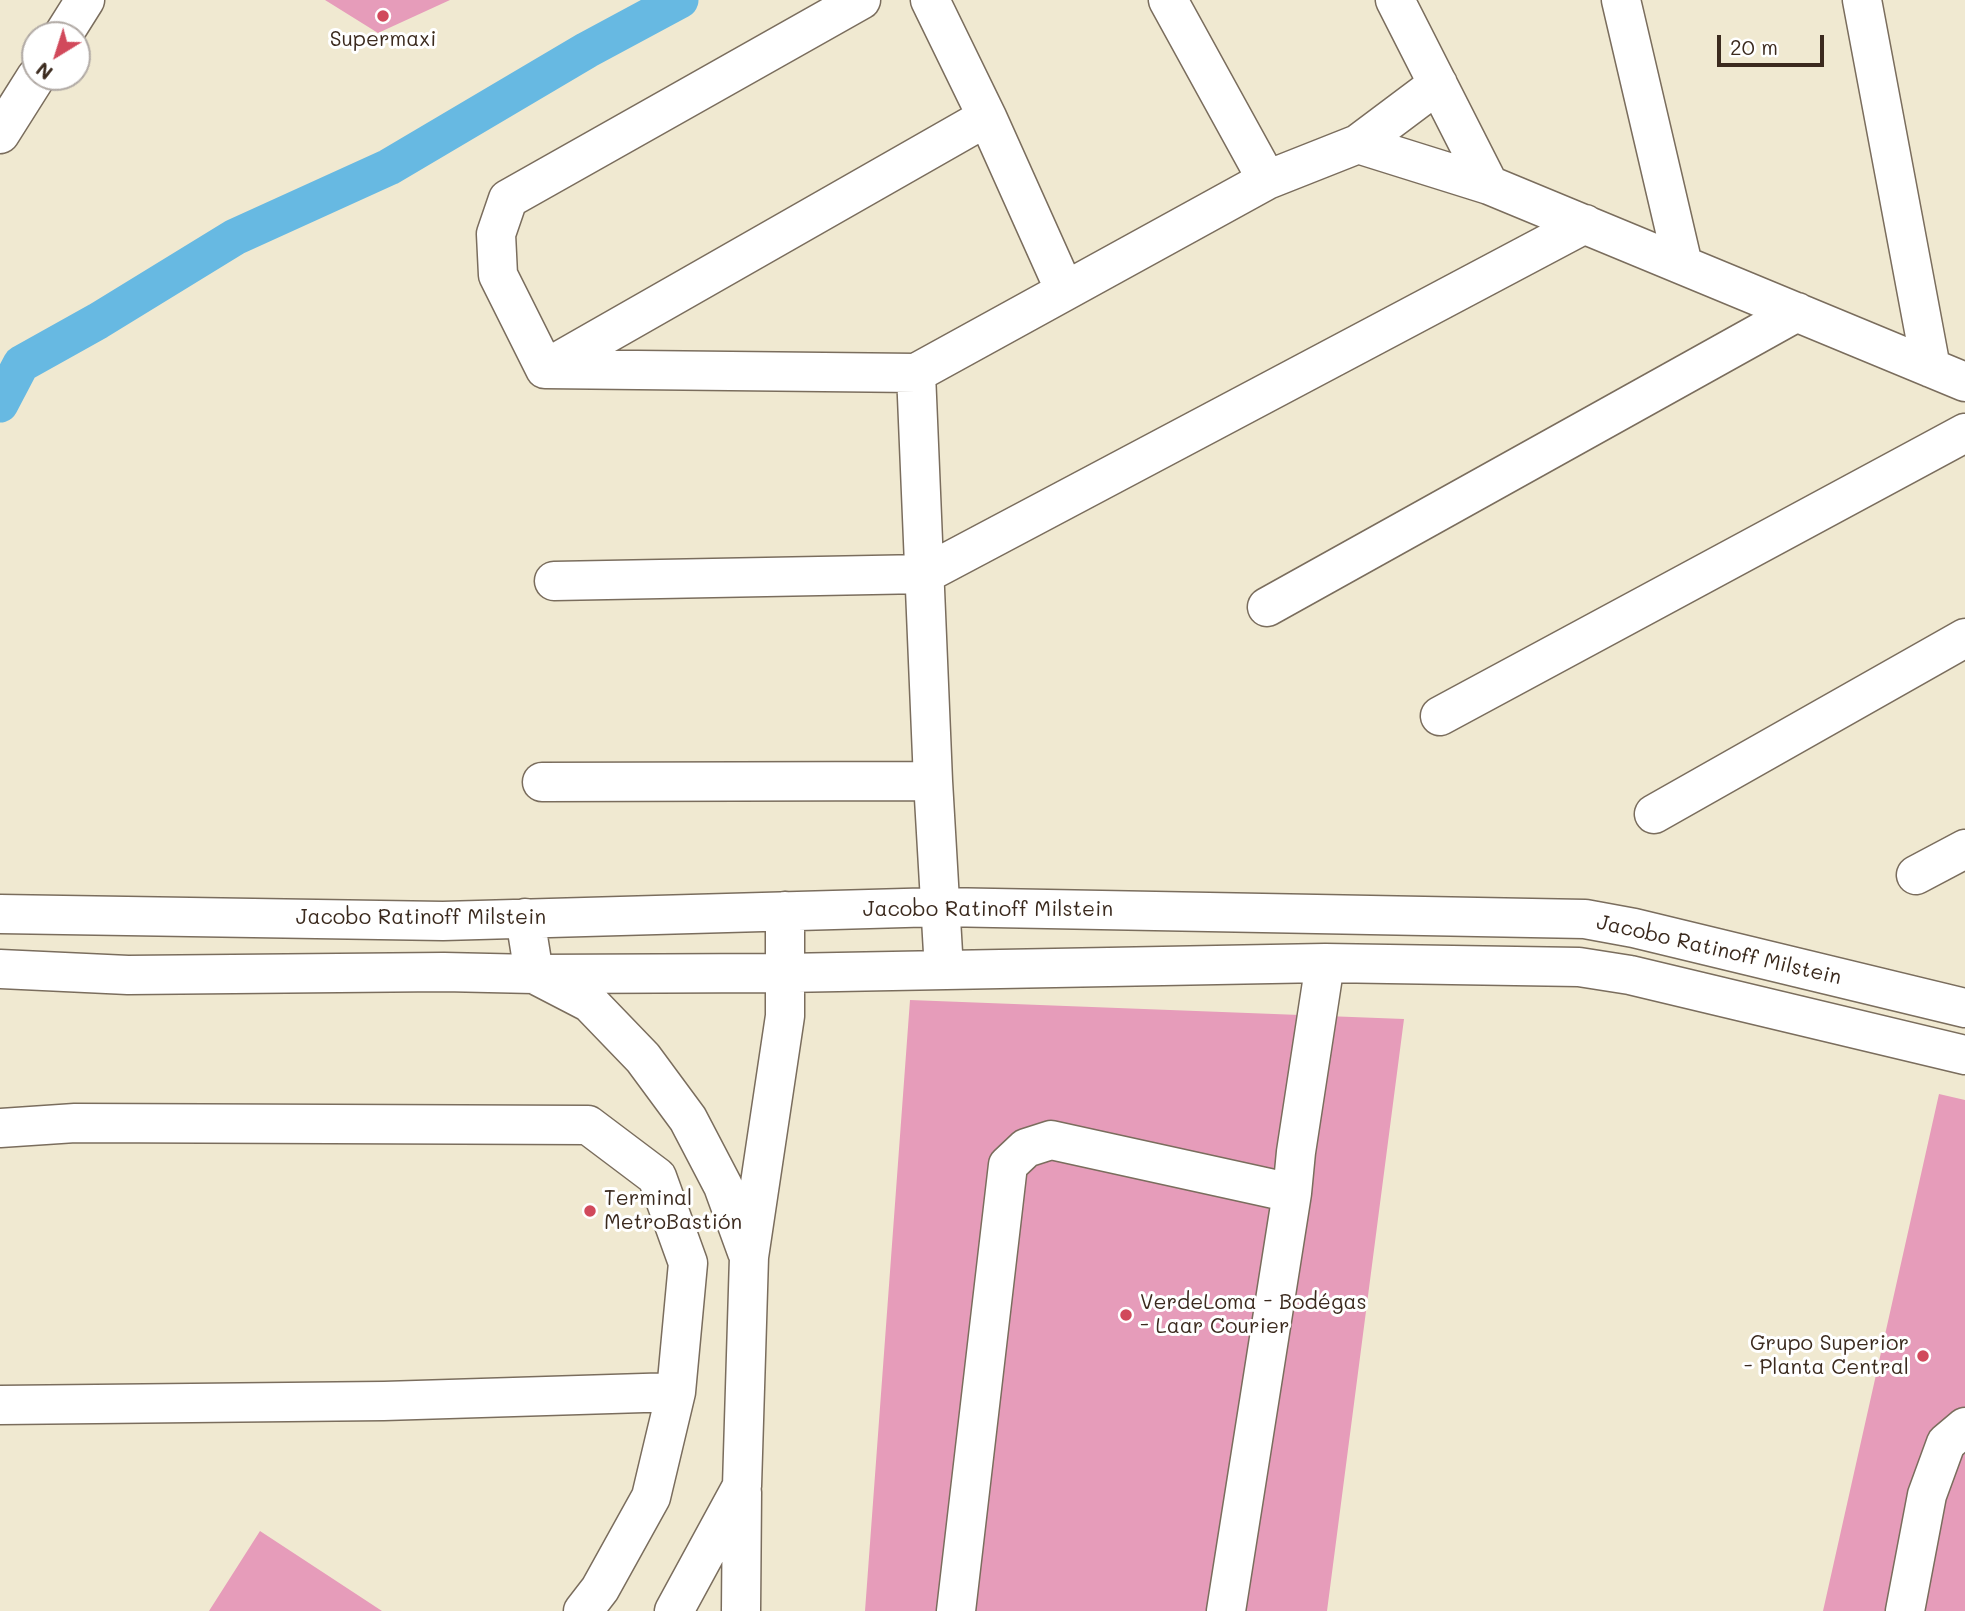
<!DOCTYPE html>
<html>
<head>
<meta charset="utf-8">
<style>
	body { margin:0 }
	#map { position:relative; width:1965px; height:1611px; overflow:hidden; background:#f0e9d1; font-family:Mali,sans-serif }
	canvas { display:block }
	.north { position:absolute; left:21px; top:21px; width:70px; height:70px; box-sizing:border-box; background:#fff; border:2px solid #b1aaa5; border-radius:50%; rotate:218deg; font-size:19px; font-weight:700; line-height:28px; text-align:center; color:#3b2a1e }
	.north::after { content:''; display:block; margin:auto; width:24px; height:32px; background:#d1495b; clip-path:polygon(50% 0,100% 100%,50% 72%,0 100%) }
	.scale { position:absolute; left:1717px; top:35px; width:107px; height:32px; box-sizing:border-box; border:4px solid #3b2a1e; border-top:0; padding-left:9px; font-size:21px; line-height:24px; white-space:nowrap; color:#3b2a1e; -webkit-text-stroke:5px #fff; paint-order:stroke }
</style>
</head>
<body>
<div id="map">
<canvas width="1965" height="1611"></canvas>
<div class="north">N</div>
<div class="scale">20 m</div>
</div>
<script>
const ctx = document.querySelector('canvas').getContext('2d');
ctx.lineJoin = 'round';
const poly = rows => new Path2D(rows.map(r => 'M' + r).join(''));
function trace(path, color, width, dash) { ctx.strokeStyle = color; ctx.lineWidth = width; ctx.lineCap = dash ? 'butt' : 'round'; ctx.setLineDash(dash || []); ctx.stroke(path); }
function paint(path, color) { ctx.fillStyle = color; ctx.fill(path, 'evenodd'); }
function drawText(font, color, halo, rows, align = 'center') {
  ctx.font = font + ' Mali,sans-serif'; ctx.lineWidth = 6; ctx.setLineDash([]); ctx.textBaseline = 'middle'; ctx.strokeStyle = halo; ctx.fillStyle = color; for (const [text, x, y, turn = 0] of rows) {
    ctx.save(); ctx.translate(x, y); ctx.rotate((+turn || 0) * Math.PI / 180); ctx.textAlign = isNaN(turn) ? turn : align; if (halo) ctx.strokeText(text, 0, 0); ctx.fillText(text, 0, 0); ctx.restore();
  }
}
const canal = poly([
	[0,404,21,364,98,321,235,237,389,167,587,50,680,0]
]);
const building = poly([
	[325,0,450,0,378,33],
	[910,1000,1404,1019,1327,1611,865,1611],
	[1939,1094,1965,1100,1965,1611,1823,1611],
	[260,1531,382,1611,209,1611]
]);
const minor = poly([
	[861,0,508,199,496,234,498,275,545,369,916,373,1267,180,1358,144,1438,84],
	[930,0,987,117,1065,291],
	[1168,0,1267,180],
	[1395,0,1489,185],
	[1621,0,1683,265],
	[1862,0,1931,368],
	[63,35,85,0],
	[0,134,36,77],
	[1358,144,1489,185,1965,382],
	[545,369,987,117],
	[916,373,933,781,944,970],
	[554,581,925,574,1585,224],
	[1267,607,1797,312],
	[1440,716,1965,433],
	[542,782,933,781],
	[1654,814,1965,638],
	[1916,875,1965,849],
	[0,914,443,921,940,907,1585,919,1634,928,1965,1008],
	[525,918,534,974,590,1003,643,1058,688,1119,723,1186,747,1252],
	[0,969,128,975,444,972,534,974,784,973,1325,963,1579,967,1630,975,1965,1055],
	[0,1128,75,1123,588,1125,657,1177,688,1263,676,1392,651,1497,600,1589,583,1611],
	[0,1405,384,1401,676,1392],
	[674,1611,742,1486,749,1257,785,1016,785,911],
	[741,1611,742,1492],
	[956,1611,1008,1165,1026,1148,1051,1140,1292,1193],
	[1226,1611,1292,1193,1296,1152,1325,963],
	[1905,1611,1927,1495,1946,1443,1965,1427]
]);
const markers = [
	[383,16,7,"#d1495b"],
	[590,1211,7,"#d1495b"],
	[1126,1315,7,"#d1495b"],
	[1923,1356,7,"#d1495b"]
];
const poiNames = [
	["Supermaxi",383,40,"center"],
	["Terminal",604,1199],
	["MetroBastión",604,1223],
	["VerdeLoma - Bodégas",1140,1303],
	["- Laar Courier",1140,1327],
	["Grupo Superior",1909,1344,"right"],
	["- Planta Central",1909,1368,"right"]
];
const streetNames = [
	["Jacobo Ratinoff Milstein",988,910],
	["Jacobo Ratinoff Milstein",421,918],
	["Jacobo Ratinoff Milstein",1719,950,13]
];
trace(canal, '#67b9e2', 37);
paint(building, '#e69cba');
trace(minor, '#7a6d5d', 41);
trace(minor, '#fff', 38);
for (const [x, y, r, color] of markers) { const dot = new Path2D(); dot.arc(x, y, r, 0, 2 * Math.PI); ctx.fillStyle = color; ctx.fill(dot); trace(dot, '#fff', 2.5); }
drawText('21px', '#3b2a1e', '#fff', poiNames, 'left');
drawText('21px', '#3b2a1e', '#fff', streetNames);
</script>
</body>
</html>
